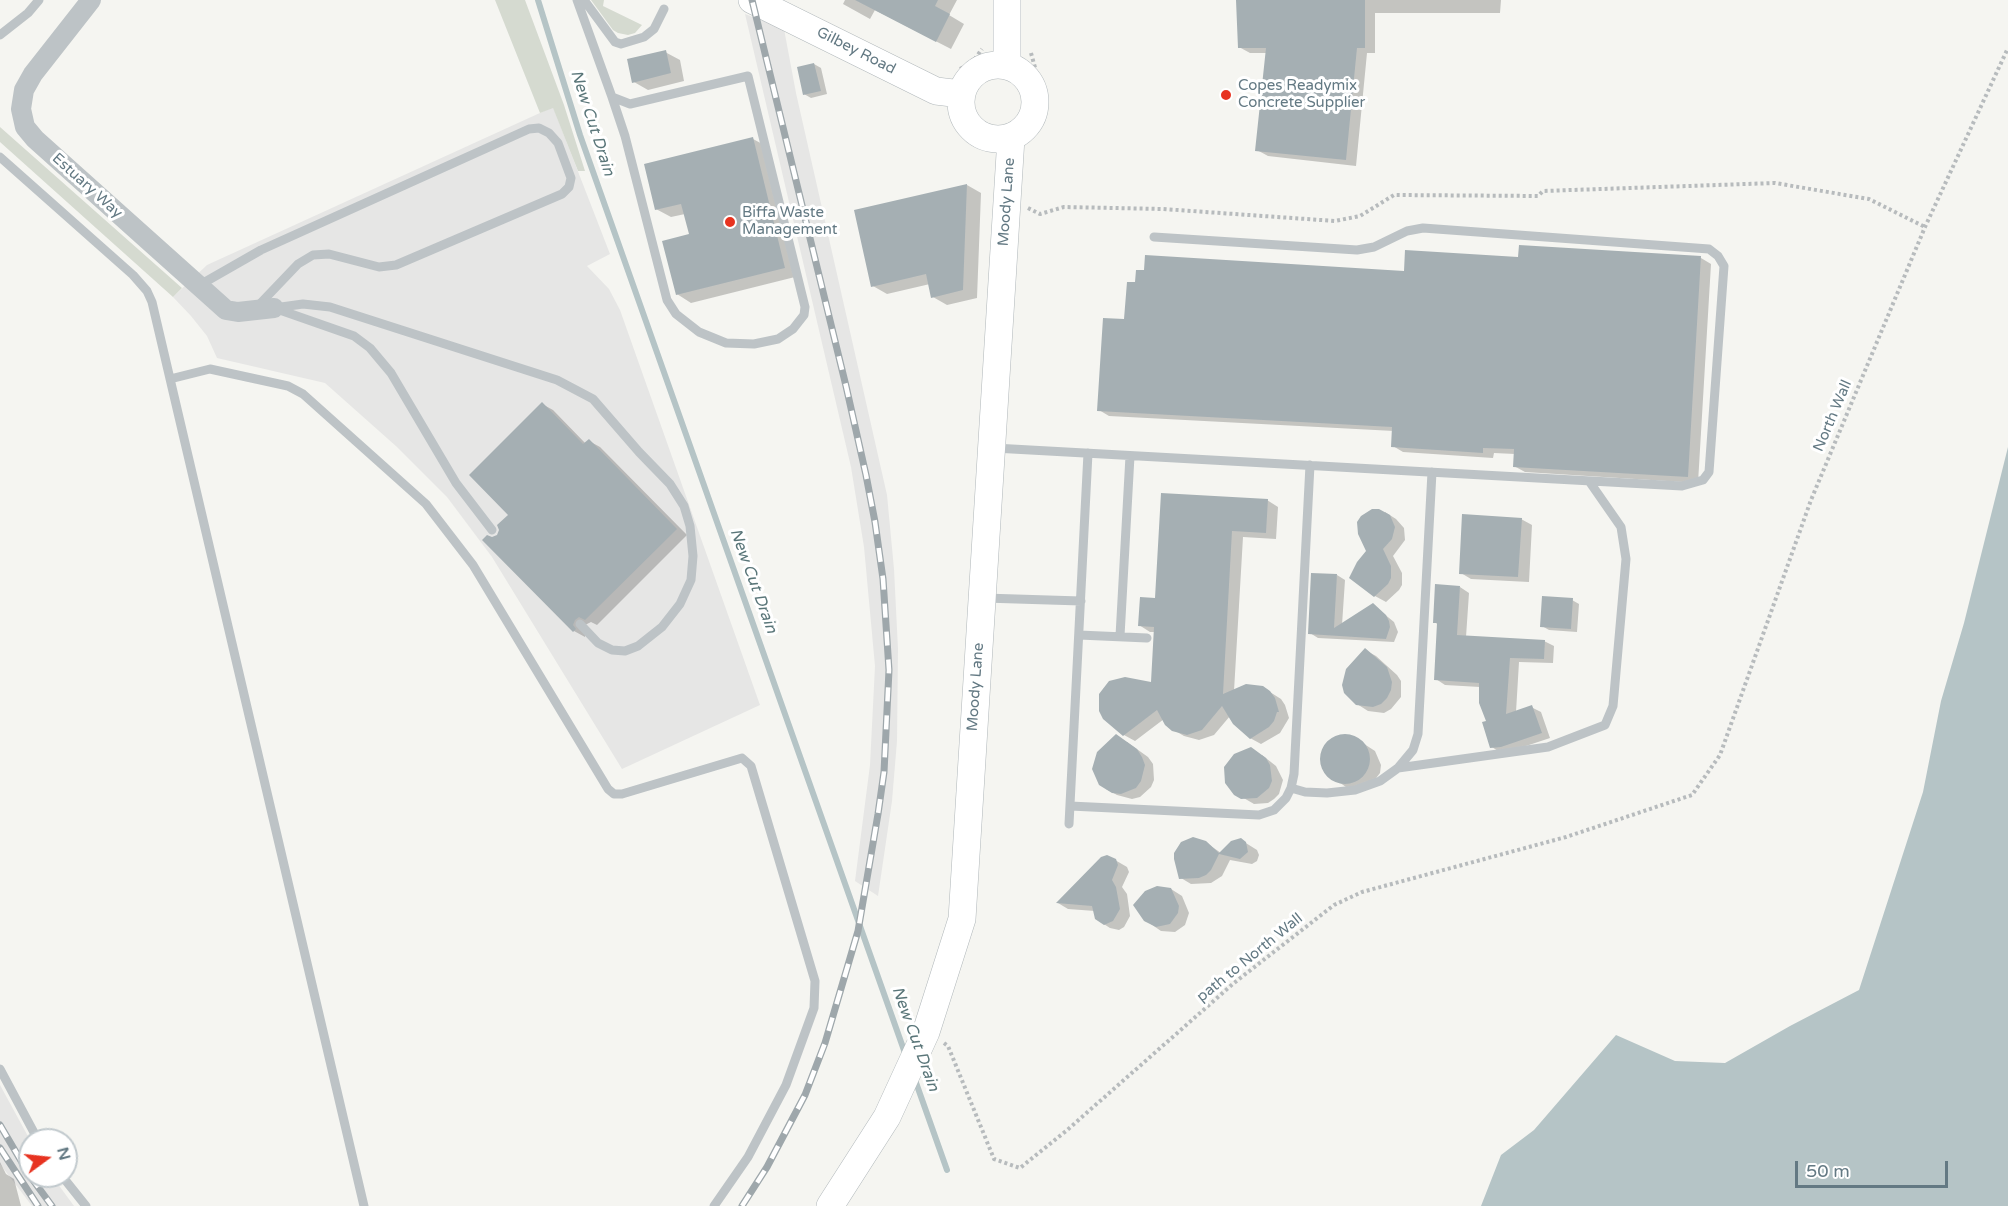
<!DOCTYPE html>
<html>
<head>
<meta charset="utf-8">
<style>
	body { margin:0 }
	#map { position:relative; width:2008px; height:1206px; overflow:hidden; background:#f5f5f1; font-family:"Varela Round",sans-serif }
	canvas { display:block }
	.north { position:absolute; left:18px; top:1128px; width:60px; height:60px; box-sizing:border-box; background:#fff; border:2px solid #c1c9cd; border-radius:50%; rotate:75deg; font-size:16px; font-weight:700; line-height:24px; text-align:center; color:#637983 }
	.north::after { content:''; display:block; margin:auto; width:21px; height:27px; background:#e73320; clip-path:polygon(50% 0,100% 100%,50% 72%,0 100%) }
	.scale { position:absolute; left:1795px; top:1161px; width:153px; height:27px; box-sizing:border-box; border:3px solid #637983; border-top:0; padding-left:8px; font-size:18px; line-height:21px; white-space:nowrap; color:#637983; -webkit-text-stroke:4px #fff; paint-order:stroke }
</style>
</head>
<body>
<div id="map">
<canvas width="2008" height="1206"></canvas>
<div class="north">N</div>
<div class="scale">50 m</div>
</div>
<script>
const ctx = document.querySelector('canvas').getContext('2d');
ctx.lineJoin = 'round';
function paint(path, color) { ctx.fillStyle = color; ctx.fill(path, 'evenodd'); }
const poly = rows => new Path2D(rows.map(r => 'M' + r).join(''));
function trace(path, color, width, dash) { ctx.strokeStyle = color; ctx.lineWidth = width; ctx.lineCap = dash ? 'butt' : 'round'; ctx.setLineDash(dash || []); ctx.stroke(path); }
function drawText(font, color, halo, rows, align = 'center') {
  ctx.font = font + ' "Varela Round",sans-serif'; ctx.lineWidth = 6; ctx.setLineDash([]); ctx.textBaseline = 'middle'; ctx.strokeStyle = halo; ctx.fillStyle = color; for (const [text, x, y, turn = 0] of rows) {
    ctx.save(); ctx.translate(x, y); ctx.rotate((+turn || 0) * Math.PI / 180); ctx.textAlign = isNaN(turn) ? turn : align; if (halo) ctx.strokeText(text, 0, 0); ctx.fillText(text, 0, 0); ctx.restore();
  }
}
const built = poly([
	[745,14,784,29,796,93,887,495,894,569,898,649,897,741,892,801,878,896,855,881,870,765,875,666,864,547,851,467],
	[553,107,610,254,587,266,609,289,620,310,760,705,622,769,492,557,447,497,397,447,325,383,217,358,207,336,191,316,173,297,207,265],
	[0,1085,30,1140,30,1176,52,1176,74,1206,32,1206,0,1164]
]);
const green = poly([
	[495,0,525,0,564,105,585,171,578,171,553,108,540,113],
	[591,0,604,0,603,6,642,25,635,33,628,35,618,33,613,30],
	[0,127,182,288,173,297,0,142]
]);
const water = poly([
	[2008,447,2008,1206,1481,1206,1501,1155,1534,1130,1616,1035,1675,1061,1725,1063,1790,1026,1859,990,1923,792,1941,701,1964,623]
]);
const shadow = poly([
	[845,0,957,0,949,15,964,24,951,49,875,10,870,19,843,4],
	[1239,0,1501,0,1500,13,1375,13,1375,53,1367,53,1356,166,1268,156,1257,150,1267,53,1250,53,1239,47],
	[665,52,680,60,684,81,648,90,634,82],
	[814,64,821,68,827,94,811,98,804,94],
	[753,139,768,147,799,276,691,303,677,294,691,235,685,214,671,217,656,209],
	[967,185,981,193,977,298,947,305,933,297,930,284,887,294,873,286],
	[1520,258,1701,258,1711,264,1698,483,1525,472,1514,466,1515,454,1494,453,1493,458,1403,452,1393,446,1394,431,1109,416,1099,410,1126,321,1405,273],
	[542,404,553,410,586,444,589,441,600,447,687,535,597,625,591,622,585,625,585,637,574,631,492,538,498,536,510,515],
	[1163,494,1267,500,1278,507,1276,539,1243,537,1234,691,1262,687,1281,699,1285,705,1289,718,1280,733,1261,744,1250,738,1230,716,1214,735,1199,740,1184,736,1172,729,1164,719,1135,741,1124,735,1100,711,1099,703,1104,688,1152,683,1155,632,1150,632,1139,625,1157,599],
	[1385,512,1396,519,1404,528,1405,540,1393,556,1402,573,1402,585,1399,590,1386,602,1375,596,1368,551],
	[1521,519,1532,525,1529,582,1471,579,1461,573],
	[1337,575,1345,580,1342,625,1373,605,1394,622,1398,632,1394,642,1318,638,1310,633],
	[1460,587,1469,593,1466,637,1544,641,1554,646,1553,663,1519,662,1516,712,1531,707,1541,712,1550,738,1511,751,1501,753,1492,747,1488,722,1480,687,1445,685,1436,679,1439,625,1434,622],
	[1572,600,1579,604,1577,632,1549,630,1542,626],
	[1365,650,1376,656,1397,675,1401,681,1401,697,1391,709,1384,713,1368,711,1357,704],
	[1344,736,1358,740,1375,751,1381,765,1380,773,1370,786,1346,787,1329,775,1324,769,1322,761,1326,747,1330,741],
	[1127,742,1148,757,1153,764,1154,780,1151,787,1140,797,1132,799,1117,795,1106,789],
	[1262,755,1276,766,1283,780,1279,794,1274,799,1268,803,1254,804,1242,797],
	[1241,840,1257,850,1259,855,1257,861,1252,864,1230,860,1222,876,1211,883,1191,884,1181,878,1205,842,1221,853],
	[1115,860,1127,867,1129,872,1122,887,1127,894,1130,916,1124,927,1119,930,1110,928,1099,921,1095,911,1068,909,1058,903],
	[1171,889,1182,896,1189,913,1185,925,1175,932,1161,931,1145,920],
	[0,1162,6,1174,14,1179,21,1206,0,1206]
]);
const stream = poly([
	[538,0,580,135,906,1056],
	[914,1077,947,1170]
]);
const building = poly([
	[855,0,938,0,935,6,950,14,936,42],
	[1236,0,1365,0,1365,48,1357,48,1346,160,1255,151,1266,48,1238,48],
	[666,50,671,73,632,83,627,59],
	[814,63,821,91,803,95,797,67],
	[753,137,785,268,676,295,662,241,689,234,681,204,655,210,644,164],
	[967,184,963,290,931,298,926,274,871,287,854,210],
	[1519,245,1701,256,1688,477,1513,467,1514,449,1483,448,1483,453,1391,447,1392,427,1097,411,1103,318,1124,319,1127,282,1135,282,1136,270,1144,270,1145,255,1404,271,1405,250,1518,257],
	[542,402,583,444,589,439,677,529,585,620,579,617,575,620,573,625,576,629,573,632,482,540,487,535,492,537,497,535,499,530,497,525,508,515,469,475],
	[1161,493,1268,499,1266,533,1232,531,1223,694,1246,684,1263,686,1270,691,1275,698,1279,712,1277,712,1274,721,1269,727,1250,739,1233,724,1222,706,1202,730,1187,735,1172,731,1165,725,1157,710,1123,736,1103,719,1099,711,1099,694,1109,681,1125,677,1151,682,1154,627,1138,626,1140,597,1155,598],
	[1372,509,1379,509,1390,515,1395,527,1392,539,1383,549,1391,566,1391,578,1388,584,1374,597,1349,578,1357,562,1366,551,1358,534,1357,522,1361,516],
	[1462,514,1522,518,1518,577,1459,574],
	[1311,573,1337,574,1334,628,1373,603,1386,615,1389,621,1390,627,1386,639,1308,634],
	[1435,584,1460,586,1457,635,1545,640,1544,659,1510,658,1506,714,1532,705,1542,733,1501,747,1490,748,1482,722,1486,721,1479,703,1479,683,1434,680,1437,623,1433,623],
	[1542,596,1573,598,1571,629,1540,627],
	[1365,648,1387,667,1392,682,1391,690,1387,698,1381,704,1373,707,1356,705,1344,693,1342,685,1346,669],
	[1116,734,1137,749,1142,757,1145,765,1141,781,1136,788,1121,794,1112,793,1099,785,1092,769,1097,752],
	'1320 759a25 25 0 1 1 50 0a25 25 0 1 1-50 0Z',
	[1251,747,1266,758,1270,765,1272,781,1269,788,1257,798,1241,799,1234,795,1225,783,1224,767,1234,754],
	[1193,837,1206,841,1219,853,1231,841,1241,838,1246,842,1248,852,1240,859,1219,854,1211,870,1206,875,1199,878,1179,879,1174,859,1174,853,1181,842],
	[1107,855,1116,859,1118,865,1112,880,1116,887,1120,909,1113,921,1104,925,1095,919,1092,906,1056,903,1101,857],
	[1157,886,1171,888,1179,906,1178,913,1170,924,1156,927,1144,921,1133,905,1145,891]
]);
const path = poly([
	[1031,53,1044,100,1038,128,1033,134],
	[960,69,972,63,982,49],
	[1028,208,1040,214,1064,207,1163,209,1335,221,1360,216,1394,195,1538,196,1543,191,1775,183,1869,199,1925,227],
	[944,1043,948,1046,994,1159,1020,1168,1066,1131,1234,983,1334,905,1362,892,1566,837,1692,795,1720,755,1811,500,1925,227,2008,48]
]);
const lane = poly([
	[577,0,612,97,625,136,667,300,676,314,699,332,726,343,754,344,778,339,793,329,804,315,805,307,748,76,630,104,612,97],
	[584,0,615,42,621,44,644,37,654,29,664,9],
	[0,35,28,13,39,0],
	[0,157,133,275,147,291,152,302,364,1206],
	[198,286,261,250,529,129,539,128,549,133,558,143,571,178,569,187,562,194,396,265,379,267,329,254,313,255,298,264,256,308],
	[170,379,210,369,288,386,303,394,426,504,473,565,608,789,614,794,622,794,742,758,751,766,815,981,814,1008,786,1085,748,1157,714,1206],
	[994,448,1682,486,1703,480,1709,472,1724,266,1718,256,1709,249,1423,228,1407,231,1374,247,1357,250,1154,237],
	[492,530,456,483,391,373,370,348,354,336,274,308,303,304,330,307,557,380,593,399,639,452,670,484,684,506,690,526,693,556,691,580,680,604,662,627,638,646,625,651,612,650,598,643,580,624],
	[984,598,1081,601],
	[1079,635,1147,638],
	[1120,636,1130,456],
	[1398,768,1548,747,1605,725,1613,706,1626,559,1621,527,1589,481],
	[1291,788,1294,774,1310,465],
	[1070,806,1259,815,1274,810,1286,798,1291,788,1305,792,1327,793,1355,790,1380,781,1398,768,1413,750,1418,734,1432,472],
	[1069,824,1088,453],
	[0,1069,38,1140],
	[62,1176,86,1206]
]);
const street = poly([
	[91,0,33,74,24,90,21,109,25,127,35,139,226,310,238,312,274,308]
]);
const secondary = poly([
	[752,0,936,91,961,94],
	'961 102a37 37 0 1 1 74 0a37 37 0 1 1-74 0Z',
	[1007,65,1007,0],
	[830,1206,887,1117,926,1032,962,919,1011,138]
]);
const rail = poly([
	[0,1125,30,1176],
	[0,1148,38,1206],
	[30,1176,52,1206],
	[742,1206,767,1167,805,1095,825,1043,858,931,878,814,884,772,889,670,883,579,875,522,866,475,846,386,752,0]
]);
const markers = [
	[1226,95,6,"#e73320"],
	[730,222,6,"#e73320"]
];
const streetNames = [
	["Gilbey Road",856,51,27],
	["Estuary Way",87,186,42],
	["Moody Lane",1007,202,-86],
	["North Wall",1833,416,-67],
	["Moody Lane",976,687,-86],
	["path to North Wall",1250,958,-39]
];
const poiNames = [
	["Copes Readymix",1238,86],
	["Concrete Supplier",1238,103],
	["Biffa Waste",742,213],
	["Management",742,230]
];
const waterNames = [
	["New Cut Drain",592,123,72],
	["New Cut Drain",753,581,70],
	["New Cut Drain",915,1039,70]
];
paint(built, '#e6e6e5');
paint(green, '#d5dad0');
paint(water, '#b5c4c6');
paint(shadow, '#0003');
trace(stream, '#b5c4c6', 6);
paint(building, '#a5afb3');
trace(secondary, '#b0b7ba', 28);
trace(path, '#b7bbbd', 4, [3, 3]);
trace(lane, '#bdc3c6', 9);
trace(street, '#bdc3c6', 20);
trace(secondary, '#fff', 27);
trace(rail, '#9ea7ab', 7);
trace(rail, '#fff', 4.5, [14]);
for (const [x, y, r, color] of markers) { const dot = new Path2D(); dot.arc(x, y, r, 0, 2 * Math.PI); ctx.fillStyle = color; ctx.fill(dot); trace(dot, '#fff', 2); }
drawText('15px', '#637983', '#fff', streetNames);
drawText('15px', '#637983', '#fff', poiNames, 'left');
drawText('italic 16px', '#5a7679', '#fff', waterNames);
</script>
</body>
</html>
